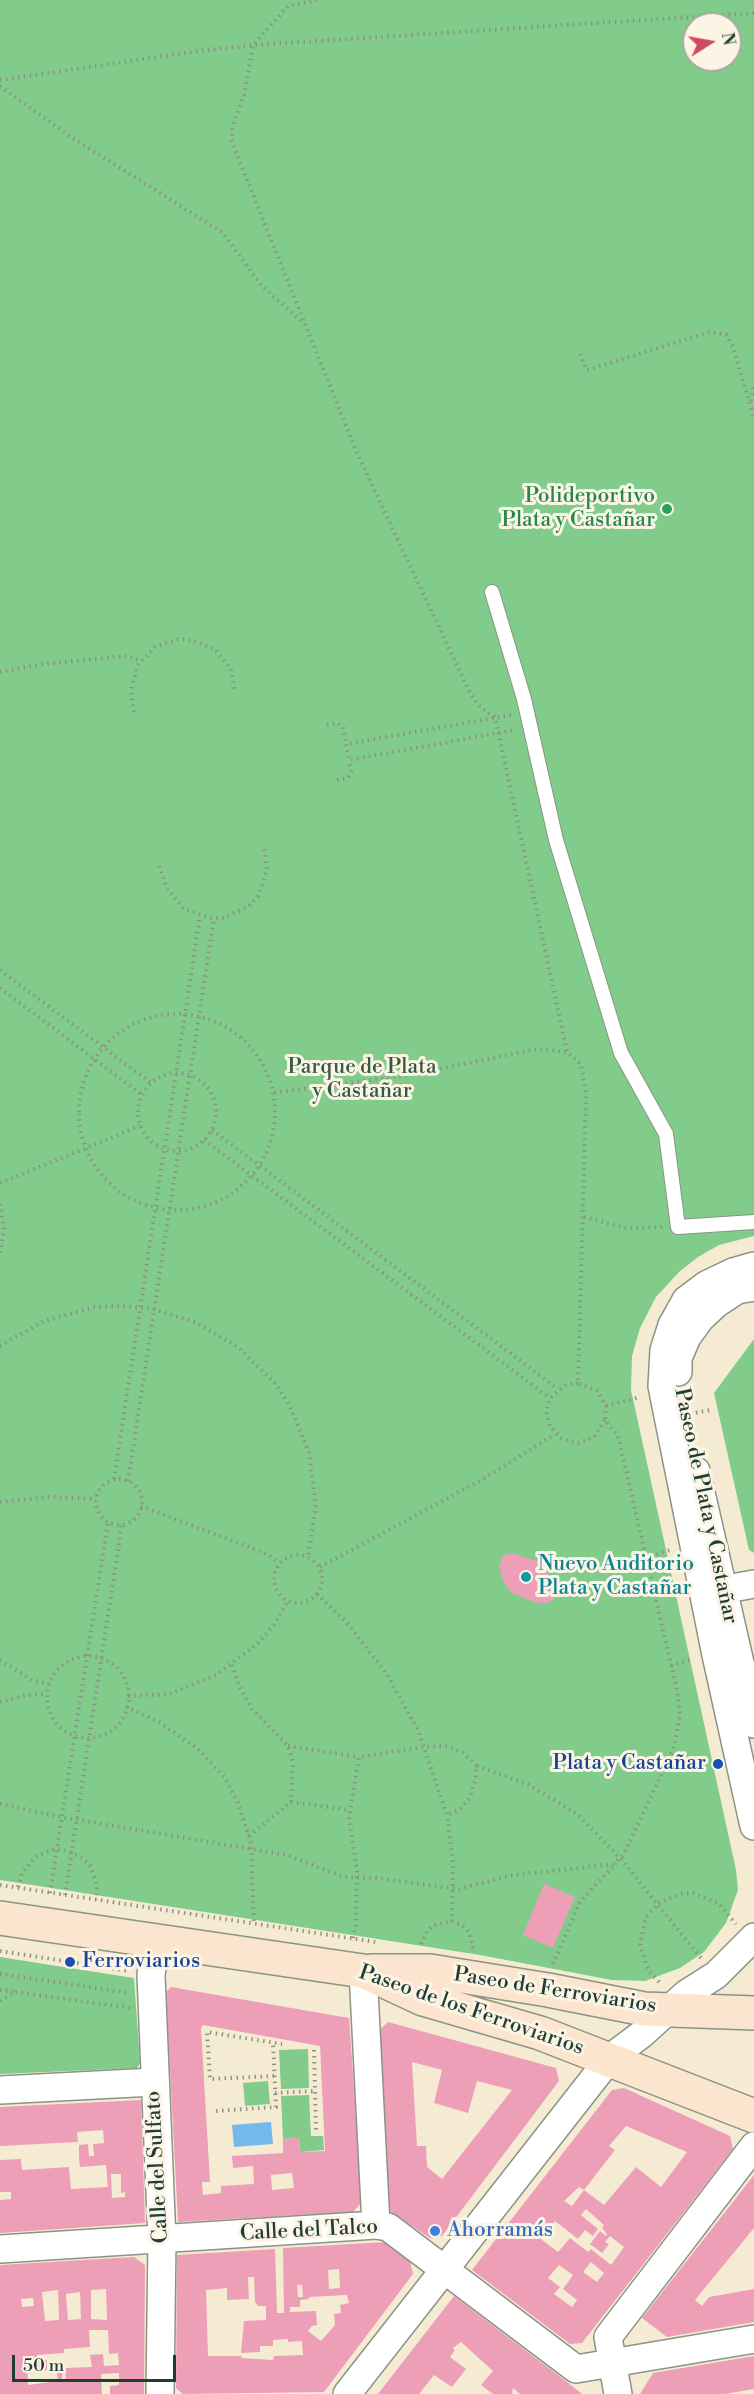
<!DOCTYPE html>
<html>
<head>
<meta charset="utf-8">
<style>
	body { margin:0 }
	#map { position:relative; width:754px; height:2394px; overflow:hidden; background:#f5ebd3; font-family:"Libre Bodoni",serif }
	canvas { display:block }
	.north { position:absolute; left:682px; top:12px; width:60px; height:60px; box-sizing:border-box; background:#fcf5e5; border:2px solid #a4ab9e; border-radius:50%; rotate:79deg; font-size:16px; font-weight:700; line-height:24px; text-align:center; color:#1f3d34 }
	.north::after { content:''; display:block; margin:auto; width:21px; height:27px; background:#d1495b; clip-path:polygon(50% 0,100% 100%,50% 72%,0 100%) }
	.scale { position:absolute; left:12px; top:2355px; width:164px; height:27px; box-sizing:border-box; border:3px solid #1f3d34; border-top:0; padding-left:8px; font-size:18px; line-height:21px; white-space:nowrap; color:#1f3d34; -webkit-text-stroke:4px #fcf5e5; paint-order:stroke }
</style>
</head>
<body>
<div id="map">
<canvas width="754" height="2394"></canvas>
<div class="north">N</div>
<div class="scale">50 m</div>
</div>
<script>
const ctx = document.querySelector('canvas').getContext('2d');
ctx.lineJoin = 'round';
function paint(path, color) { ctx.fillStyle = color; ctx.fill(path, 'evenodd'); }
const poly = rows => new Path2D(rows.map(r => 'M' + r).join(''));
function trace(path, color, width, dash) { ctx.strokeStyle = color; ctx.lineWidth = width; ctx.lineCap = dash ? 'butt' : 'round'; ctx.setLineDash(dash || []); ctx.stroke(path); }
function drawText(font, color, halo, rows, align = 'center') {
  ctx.font = font + ' "Libre Bodoni",serif'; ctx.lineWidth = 6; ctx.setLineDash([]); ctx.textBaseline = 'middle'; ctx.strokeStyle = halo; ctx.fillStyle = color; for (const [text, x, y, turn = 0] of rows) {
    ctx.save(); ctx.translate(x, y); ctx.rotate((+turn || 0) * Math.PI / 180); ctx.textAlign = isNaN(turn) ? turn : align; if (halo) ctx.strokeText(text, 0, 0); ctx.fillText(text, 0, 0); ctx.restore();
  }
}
const green = poly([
	[0,0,754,0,754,1236,719,1245,698,1257,679,1272,656,1297,640,1328,632,1356,631,1390,736,1870,738,1890,726,1923,704,1952,680,1968,645,1981,612,1980,480,1955,0,1880],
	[694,24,730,24,730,60,694,60],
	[754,1339,754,1553,749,1550,714,1393],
	[0,1957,134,1978,140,2063,137,2068,0,2074],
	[308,2049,309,2088,281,2089,279,2050],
	[268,2081,270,2104,245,2106,243,2083],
	[309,2095,311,2136,323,2136,324,2150,300,2152,299,2138,283,2139,281,2096]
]);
const water = poly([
	[271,2122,273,2144,234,2147,232,2125]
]);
const building = poly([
	[512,1553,540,1562,555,1584,554,1600,546,1603,537,1603,512,1593,503,1581,499,1565,504,1555],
	[544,1884,575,1897,553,1948,523,1935],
	[171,1987,349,2018,362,2202,353,2212,178,2222,166,1992],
	[203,2025,320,2046,325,2151,300,2152,299,2138,283,2139,283,2153,232,2156,233,2168,253,2166,254,2184,221,2186,221,2193,203,2195,202,2182,210,2182,201,2028],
	[292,2173,294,2188,272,2190,271,2175],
	[388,2022,556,2068,559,2081,442,2236,430,2238,388,2210,378,2031],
	[412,2062,442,2070,434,2103,468,2113,477,2081,512,2090,442,2179,427,2167,426,2146,417,2146],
	[624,2088,730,2136,733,2149,582,2343,570,2344,472,2270,612,2090],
	[626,2126,687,2152,661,2187,636,2167,604,2205,584,2190,572,2206,564,2201,579,2187,584,2190,615,2150,609,2146],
	[586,2209,604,2225,602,2228,607,2234,606,2236,600,2231,590,2244,602,2253,609,2244,605,2242,610,2236,624,2247,611,2265,591,2249,588,2252,570,2238,558,2252,541,2239,555,2221,578,2239,585,2230,593,2236,598,2229,581,2215],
	[591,2262,604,2273,597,2282,583,2272],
	[559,2265,573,2275,563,2289,577,2300,572,2307,554,2294,560,2287,548,2278],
	[141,2100,145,2223,0,2233,0,2200,11,2199,11,2192,0,2192,0,2160,21,2159,22,2170,69,2167,71,2189,108,2187,106,2165,80,2167,79,2157,79,2145,88,2144,89,2156,94,2156,93,2144,104,2143,103,2130,77,2132,78,2142,0,2146,0,2107],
	[111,2174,121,2174,121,2193,125,2192,125,2197,112,2198],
	[754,2175,754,2228,695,2300,702,2306,709,2297,754,2289,754,2322,667,2337,642,2318],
	[386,2242,410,2261,413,2274,324,2392,183,2394,176,2388,177,2255,275,2249,277,2313,284,2313,283,2248],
	[339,2269,340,2288,329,2289,328,2270],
	[248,2277,254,2277,255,2302,258,2306,266,2306,266,2320,244,2321,241,2353,260,2352,260,2346,273,2346,273,2340,288,2339,288,2342,302,2341,303,2355,274,2356,273,2360,241,2358,242,2356,208,2356,206,2290,227,2288,227,2300,249,2299],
	[297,2285,302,2285,303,2297,298,2297],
	[347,2295,349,2303,340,2305,341,2313,334,2314,335,2325,321,2341,308,2331,312,2326,317,2325,316,2311,290,2312,290,2307,300,2307,300,2300,309,2299,309,2297],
	[134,2257,145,2265,144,2394,110,2394,110,2386,119,2385,119,2373,101,2374,102,2394,0,2394,0,2265],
	[106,2289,107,2320,91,2319,91,2290],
	[58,2290,59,2320,45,2321,42,2292],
	[80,2292,81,2319,68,2320,66,2294],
	[33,2298,34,2306,22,2307,21,2299],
	[89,2330,108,2330,109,2354,118,2353,119,2365,104,2366,103,2354,90,2355,92,2367,65,2368,66,2380,62,2381,62,2372,57,2372,58,2381,28,2385,27,2365,37,2364,38,2371,47,2370,47,2360,37,2360,37,2355,64,2353,64,2349,90,2347],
	[454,2296,567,2382,582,2394,520,2394,513,2388,512,2394,493,2394,481,2385,493,2371,461,2342,453,2348,455,2350,450,2357,466,2369,452,2387,434,2375,419,2394,378,2394],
	[754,2356,754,2389,725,2394,640,2394,653,2373]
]);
const path = poly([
	[317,0,288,6,253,45,244,95,234,122,231,140,357,453,471,695,480,707,495,717,567,1052],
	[0,80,198,51,253,45,754,13],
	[0,86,71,137,222,232,262,286,301,321],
	[580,354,587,370,710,332,726,335,733,347,754,418],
	[751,401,754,385],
	[0,672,43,664,128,656,141,661],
	[134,712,131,690,138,665,155,647,178,639,191,640,215,649,231,669,235,693],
	[511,715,346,744,349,760,514,730],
	[327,725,338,723,343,727,346,744],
	[337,780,348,778,351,771,349,760],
	[159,866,167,888,184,909,210,918,224,918,249,906,258,896,267,870,264,847],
	[0,970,151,1083],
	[0,988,142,1095],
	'79 1112a98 98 0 1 1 196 0a98 98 0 1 1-196 0Z',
	'138 1112a39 39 0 1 1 78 0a39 39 0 1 1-78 0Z',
	[212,1130,558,1389],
	[204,1140,550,1398],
	[0,1183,140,1126],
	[0,1204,4,1229,0,1254],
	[584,1217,626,1228,662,1227],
	[0,1346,44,1321,94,1307,120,1306,153,1309,195,1322,239,1348,276,1384,290,1406,309,1453,316,1505,308,1557],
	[578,1383,566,1385,550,1398,546,1411,550,1427,562,1439,579,1443,594,1437,605,1420],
	[606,1406,640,1397],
	[690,1414,710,1410],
	[114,1479,200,916],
	'96 1502a23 23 0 1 1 46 0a23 23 0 1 1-46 0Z',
	[128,1481,214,918],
	[0,1502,50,1497,96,1499],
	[141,1506,267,1554,279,1563],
	'274 1579a24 24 0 1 1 48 0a24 24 0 1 1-48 0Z',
	[648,1563,659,1553,670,1550],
	[320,1567,485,1478,555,1434],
	[317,1594,347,1623,386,1673,418,1730,447,1815,453,1863,452,1921],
	'47 1697a41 41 0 1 1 82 0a41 41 0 1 1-82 0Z',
	[0,1660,32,1680,48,1684],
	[232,1665,239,1686,252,1709,288,1746,293,1762,291,1802],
	[671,1666,693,1659],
	[128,1696,169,1694,216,1675,257,1644,274,1625,288,1601],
	[0,1702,26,1695,47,1694],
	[126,1707,159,1722,198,1749,225,1778,238,1803,251,1843,254,1925],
	[288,1746,359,1757],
	[477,1766,529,1785,577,1814,621,1859,701,1958],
	[0,1804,61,1817,286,1855,344,1877,376,1878,459,1889,509,1876,613,1864,624,1854,674,1747,680,1716,678,1695,618,1436,605,1420,606,1406,597,1391,578,1383,586,1094,581,1064,567,1052,537,1049,408,1075,273,1093],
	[249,1836,291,1802,350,1810],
	[0,1885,376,1942],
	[18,1887,22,1873,35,1857,55,1849,64,1850,83,1858,90,1866,97,1885,96,1900],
	[50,1893,108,1522],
	[65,1895,122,1524],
	[353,1938,356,1925,357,1871,349,1817,359,1757,423,1747,447,1746,463,1753,477,1766,475,1781,470,1798,460,1809,447,1815],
	[421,1944,425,1934,432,1926,452,1921,462,1925,469,1932,474,1951],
	[0,1951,129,1971],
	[553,1964,580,1902,616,1863],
	[0,1974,130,1993],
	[659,1982,648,1970,640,1944,646,1917,659,1903,680,1894,694,1893,719,1904,736,1924],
	[0,1990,15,1992],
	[0,2001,16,1992,131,2008],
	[314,2050,316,2132],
	[274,2076,210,2079,207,2032,282,2044],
	[275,2093,315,2091],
	[216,2111,276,2107,273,2042]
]);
const service = poly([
	[492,592,524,699,556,840,621,1053,666,1134,678,1227,754,1222]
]);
const minor = poly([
	[754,1266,733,1272,706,1285,686,1300,672,1325,664,1350,662,1386,716,1655,754,1826],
	[678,1372,678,1358,687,1337,700,1319,716,1304,737,1290,754,1287],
	[696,1471,754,1724],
	[721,1590,754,1584],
	[156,1941,151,1975,162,2240,160,2394],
	[363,1971,376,2225],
	[0,2090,154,2082],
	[0,2249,376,2225,388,2227,576,2369,754,2339],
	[347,2394,610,2058,642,2034,686,1994,716,1975,754,1937],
	[618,2394,608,2337,754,2146]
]);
const secondary = poly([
	[0,1918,363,1971,423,1999,540,2033,754,2116],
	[372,1971,430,1971,548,1990,644,2009,754,2013]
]);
const markers = [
	[667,509,6,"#2e9e5b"],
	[526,1577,6,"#0f9aa8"],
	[718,1764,6,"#1a4fb4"],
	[70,1962,6,"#1a4fb4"],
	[435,2231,6,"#3f7fe0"]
];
const leisureNames = [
	["Polideportivo",655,497],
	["Plata y Castañar",655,521]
];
const parkNames = [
	["Parque de Plata",362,1068],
	["y Castañar",362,1092]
];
const streetNames = [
	["Paseo de Plata y Castañar",705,1506,78],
	["Paseo de Ferroviarios",555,1991,9],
	["Paseo de los Ferroviarios",471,2011,19],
	["Calle del Sulfato",158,2167,-93],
	["Calle del Talco",309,2231,-3]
];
const cultureNames = [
	["Nuevo Auditorio",538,1565],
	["Plata y Castañar",538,1589]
];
const transitNames = [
	["Plata y Castañar",706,1764],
	["Ferroviarios",82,1962,"left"]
];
const shopNames = [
	["Ahorramás",447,2231]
];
paint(green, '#81cc8a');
paint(water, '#74b9eb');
paint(building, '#ee9fb8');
trace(service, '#8a9484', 16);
trace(minor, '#8a9484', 30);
trace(secondary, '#8a9484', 36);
trace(path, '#8a9484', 4, [1.5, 4.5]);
trace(service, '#fff', 14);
trace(minor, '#fff', 27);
trace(secondary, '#fbe5cf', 33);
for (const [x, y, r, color] of markers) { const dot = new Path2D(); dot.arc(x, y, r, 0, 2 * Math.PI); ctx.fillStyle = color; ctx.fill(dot); trace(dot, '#fcf5e5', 2); }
drawText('21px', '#27864d', '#fcf5e5', leisureNames, 'right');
drawText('21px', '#335a45', '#fcf5e5', parkNames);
drawText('21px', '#1f3d34', '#fcf5e5', streetNames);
drawText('21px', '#0d838f', '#fcf5e5', cultureNames, 'left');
drawText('21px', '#164399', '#fcf5e5', transitNames, 'right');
drawText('21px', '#366cbe', '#fcf5e5', shopNames, 'left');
</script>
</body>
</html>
